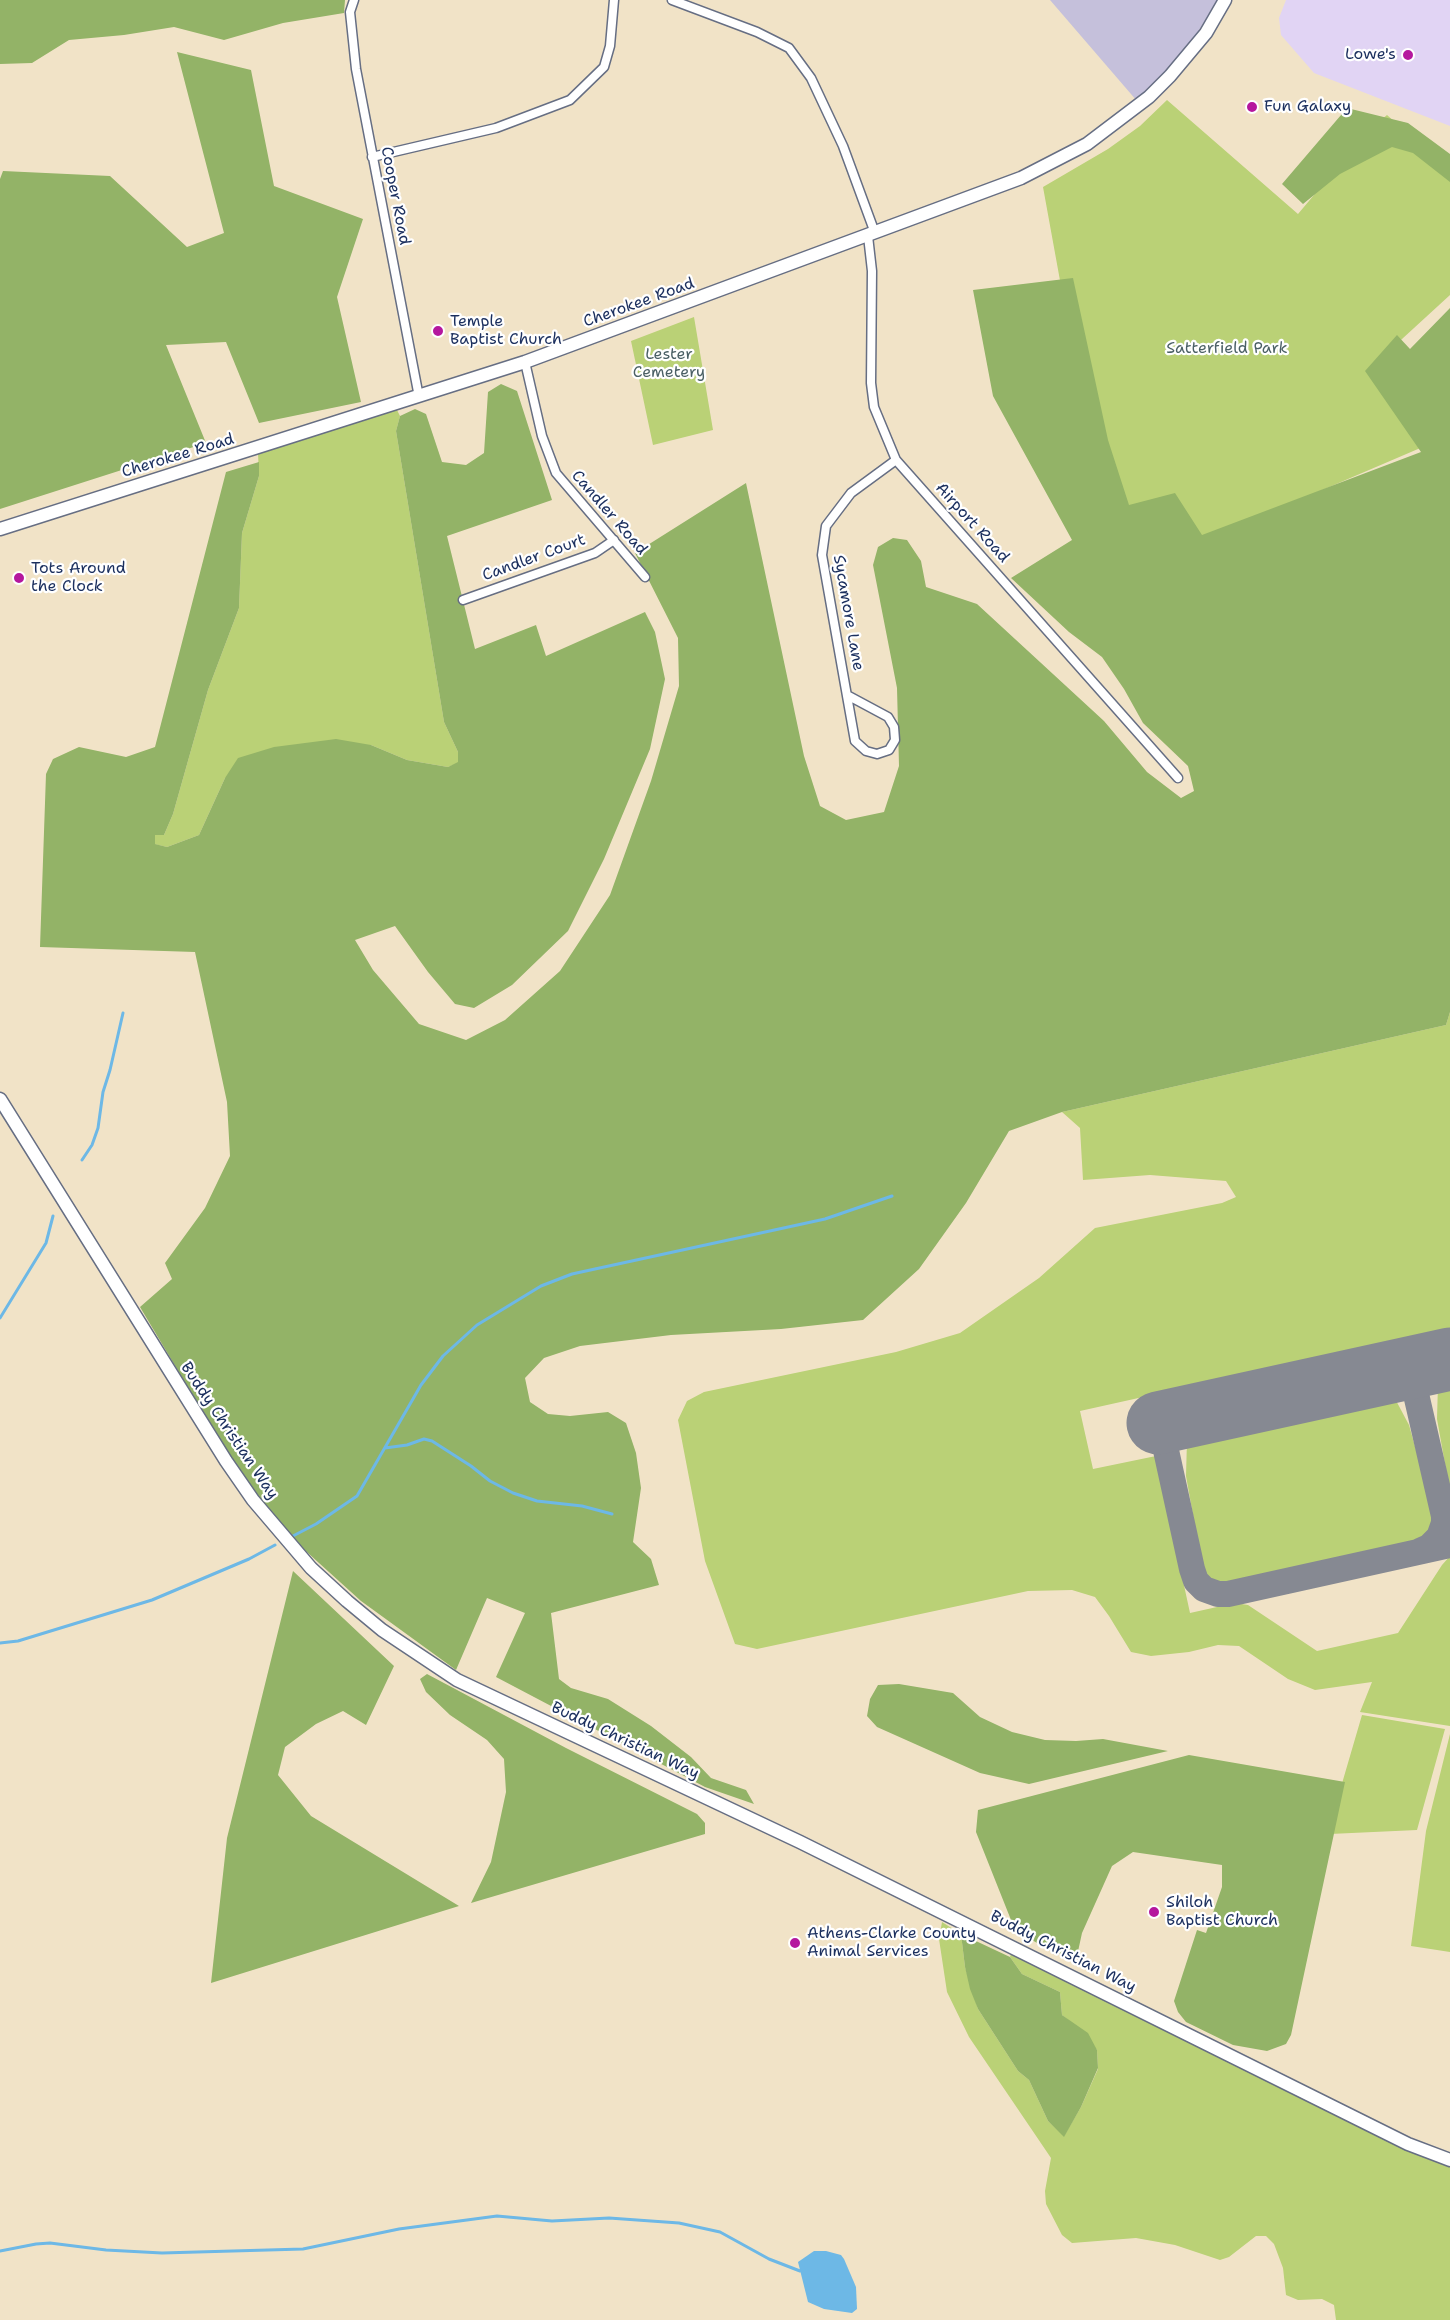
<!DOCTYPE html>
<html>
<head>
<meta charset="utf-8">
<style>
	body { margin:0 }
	canvas { display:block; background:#f1e3c7 }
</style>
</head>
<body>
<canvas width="1450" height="2320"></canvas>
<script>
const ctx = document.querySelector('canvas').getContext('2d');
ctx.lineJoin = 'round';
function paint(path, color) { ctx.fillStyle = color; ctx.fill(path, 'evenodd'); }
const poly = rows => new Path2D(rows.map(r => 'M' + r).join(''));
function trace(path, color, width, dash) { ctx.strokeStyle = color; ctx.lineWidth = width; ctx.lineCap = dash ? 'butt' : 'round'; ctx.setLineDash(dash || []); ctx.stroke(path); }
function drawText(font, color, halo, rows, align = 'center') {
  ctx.font = font + ' "Shantell Sans",sans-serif'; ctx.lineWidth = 4.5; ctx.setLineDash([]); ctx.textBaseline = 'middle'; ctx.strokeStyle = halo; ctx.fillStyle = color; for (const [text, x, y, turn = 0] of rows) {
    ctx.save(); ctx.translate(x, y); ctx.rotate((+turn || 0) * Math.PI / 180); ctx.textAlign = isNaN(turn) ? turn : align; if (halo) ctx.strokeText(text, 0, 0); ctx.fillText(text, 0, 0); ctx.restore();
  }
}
const built = poly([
	[1286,0,1450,0,1450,126,1314,73,1281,35,1279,18]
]);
const industrial = poly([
	[1050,0,1218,0,1188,48,1137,101]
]);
const green = poly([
	[1167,100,1298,214,1367,132,1387,115,1450,171,1450,295,1378,361,1439,440,1201,542,1105,528,1043,187,1108,149,1140,126],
	[694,317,713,430,653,445,631,341],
	[397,410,400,416,396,431,444,722,458,752,458,763,448,767,407,760,371,745,225,778,199,835,167,847,154,844,155,835,164,835,173,814,208,690,239,608,242,533,259,476,258,453],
	[1450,1012,1450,1336,1144,1404,1143,1397,1080,1411,1093,1469,1156,1456,1190,1613,1235,1603,1248,1605,1317,1651,1398,1633,1442,1565,1450,1556,1450,1726,1360,1712,1372,1682,1315,1690,1288,1679,1239,1646,1218,1645,1189,1652,1151,1656,1131,1652,1109,1616,1095,1597,1072,1590,1028,1591,757,1649,735,1644,705,1561,678,1420,687,1401,704,1392,896,1352,960,1333,1039,1278,1095,1228,1222,1203,1236,1197,1226,1181,1150,1175,1083,1180,1080,1128,1062,1112,1446,1025],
	[1450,1380,1450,1492,1437,1419,1438,1384],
	[1392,1393,1409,1425,1430,1500,1434,1518,1433,1525,1428,1535,1419,1541,1227,1584,1217,1583,1208,1578,1202,1565,1186,1476,1187,1440],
	[1362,1715,1445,1729,1417,1830,1330,1834,1343,1780],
	[1450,1734,1450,1952,1411,1946,1426,1831],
	[942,1922,961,1934,965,1967,978,2009,1018,2071,1029,2080,1048,2121,1064,2136,1081,2107,1098,2069,1097,2050,1072,2023,1062,2015,1060,1992,1022,1974,1010,1957,1012,1950,1450,2166,1450,2320,1336,2320,1334,2305,1322,2299,1298,2300,1286,2295,1283,2268,1274,2244,1266,2236,1256,2236,1229,2257,1220,2260,1175,2245,1136,2238,1072,2243,1062,2235,1046,2204,1045,2191,1051,2158,969,2037,947,1992,939,1939]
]);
const forest = poly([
	[0,0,345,0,344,13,283,23,224,40,174,27,124,35,69,40,32,63,0,64],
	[177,52,251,70,274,186,363,219,337,297,361,402,259,423,226,342,166,345,206,443,0,509,0,179,3,171,110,176,187,247,224,233],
	[1347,108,1408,123,1450,154,1450,182,1413,153,1392,147,1340,174,1303,204,1282,184],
	[1073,278,1108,440,1129,505,1175,493,1202,535,1421,452,1365,371,1397,335,1410,349,1450,308,1450,1012,1446,1025,1062,1112,1009,1131,966,1203,919,1269,863,1320,781,1329,671,1335,580,1346,544,1358,525,1378,530,1402,548,1414,570,1416,608,1412,626,1423,636,1453,641,1488,633,1542,651,1559,659,1585,551,1613,559,1679,571,1688,608,1699,651,1726,691,1757,711,1778,746,1790,754,1804,705,1787,496,1677,525,1613,487,1598,456,1670,361,1601,298,1544,242,1478,140,1307,172,1279,165,1263,205,1208,230,1156,227,1102,195,952,40,947,46,774,53,759,79,747,126,757,155,747,226,472,259,462,259,476,242,533,239,608,208,690,173,814,164,835,155,835,155,844,167,847,199,835,225,778,238,758,274,747,336,739,371,745,407,760,448,767,458,762,458,752,444,722,396,431,400,416,415,409,426,414,442,462,466,465,484,453,488,392,501,384,517,391,552,500,447,536,475,649,536,625,546,656,645,612,655,632,665,679,650,749,604,859,568,931,512,985,474,1008,455,1004,428,972,395,926,355,940,373,970,419,1024,466,1040,505,1020,560,971,610,895,651,781,679,686,678,638,635,553,746,483,804,756,820,806,846,820,884,812,899,766,897,688,873,565,878,547,893,538,907,540,921,561,926,587,977,604,1104,721,1147,772,1181,798,1194,791,1188,766,1143,723,1124,689,1102,657,1069,632,1011,578,1072,540,993,396,973,290],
	[293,1571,394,1666,366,1725,343,1711,316,1724,285,1747,278,1775,311,1816,459,1906,211,1983,227,1838],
	[427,1674,566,1748,697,1814,705,1823,705,1834,471,1903,491,1862,506,1792,504,1759,487,1740,450,1715,426,1692,420,1679],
	[899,1684,953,1693,980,1717,1012,1732,1045,1740,1076,1741,1103,1739,1168,1751,1029,1784,980,1773,877,1727,867,1716,870,1699,878,1685],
	[1189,1755,1345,1782,1291,2035,1286,2044,1267,2051,1233,2045,1186,2022,1178,2012,1174,2001,1197,1930,1206,1933,1222,1887,1222,1865,1133,1852,1112,1866,1082,1933,1077,1956,1069,1957,1049,1950,1015,1930,976,1832,978,1810],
	[961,1934,1010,1957,1022,1974,1060,1992,1062,2015,1088,2033,1097,2050,1098,2068,1081,2107,1064,2137,1048,2121,1029,2080,1018,2071,978,2009,970,1989,965,1967]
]);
const water = poly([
	[814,2251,826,2251,841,2255,844,2259,856,2287,857,2309,852,2313,824,2309,808,2302,798,2262]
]);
const stream = poly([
	[82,1160,92,1145,98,1128,103,1092,110,1070,123,1013],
	[0,1318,46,1243,53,1216],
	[385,1448,407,1445,424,1439,432,1441,471,1466,490,1481,513,1493,537,1501,582,1506,612,1514],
	[291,1537,316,1524,357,1496,421,1385,443,1356,477,1325,541,1286,572,1274,825,1219,892,1196],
	[0,1643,18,1641,152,1600,249,1559,275,1545],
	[0,2251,36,2244,50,2243,106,2250,162,2253,303,2249,399,2229,497,2216,552,2221,609,2218,679,2223,720,2232,769,2259,800,2271]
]);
const taxiway = poly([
	[1410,1368,1444,1516,1444,1523,1439,1537,1429,1547,1420,1551],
	[1160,1423,1192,1569,1196,1581,1204,1589,1218,1594,1228,1594,1450,1545]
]);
const runway = poly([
	[1158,1423,1450,1359]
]);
const street = poly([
	[354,0,350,12,356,69,419,397],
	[672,0,757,32,789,48,811,78,843,146,875,233],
	[372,157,496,128,570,100,604,67,610,46,614,0],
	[868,236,872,271,871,383,874,407,896,460,1178,778],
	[525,362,542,436,556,473,645,577],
	[463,600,595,553,614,540],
	[847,695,888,717,894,727,895,740,889,750,877,754,866,751,855,741,822,555,826,526,851,493,896,460]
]);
const secondary = poly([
	[0,529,525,362,1021,178,1087,144,1149,97,1170,76,1206,33,1225,0],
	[0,1099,226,1461,253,1500,311,1568,347,1601,382,1630,457,1680,800,1842,1408,2144,1450,2160]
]);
const markers = [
	[1408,55,6,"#b5179e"],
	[1252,107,6,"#b5179e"],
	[438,331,6,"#b5179e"],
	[19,578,6,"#b5179e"],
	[1154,1912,6,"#b5179e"],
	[795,1943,6,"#b5179e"]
];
const poiNames = [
	["Lowe's",1396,55,"right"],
	["Fun Galaxy",1264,107],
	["Temple",450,322],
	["Baptist Church",450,340],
	["Tots Around",31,569],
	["the Clock",31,587],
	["Shiloh",1166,1903],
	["Baptist Church",1166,1921],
	["Athens-Clarke County",807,1934],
	["Animal Services",807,1952]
];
const streetNames = [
	["Cooper Road",395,196,79],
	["Cherokee Road",639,303,-20],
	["Cherokee Road",178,456,-17],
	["Candler Road",609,513,49],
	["Airport Road",972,523,48],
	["Candler Court",534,558,-20],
	["Sycamore Lane",848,613,80],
	["Buddy Christian Way",229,1431,56],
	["Buddy Christian Way",625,1741,25],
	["Buddy Christian Way",1063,1952,27]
];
const parkNames = [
	["Satterfield Park",1227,349],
	["Lester",669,355],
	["Cemetery",669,373]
];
paint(built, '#e1d4f4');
paint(industrial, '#c5c0db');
paint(green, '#bad176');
paint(forest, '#93b367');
paint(water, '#6db8e6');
trace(stream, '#6db8e6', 3);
trace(taxiway, '#868992', 26);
trace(runway, '#868992', 63);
trace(street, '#666e83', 11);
trace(secondary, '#666e83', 15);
trace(street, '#fff', 8);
trace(secondary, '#fff', 12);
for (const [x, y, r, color] of markers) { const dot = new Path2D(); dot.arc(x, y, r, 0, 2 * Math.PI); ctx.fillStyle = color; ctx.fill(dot); trace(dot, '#fff', 2); }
drawText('16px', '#1b2f5e', '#fff', poiNames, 'left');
drawText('16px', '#1b2f5e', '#fff', streetNames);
drawText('16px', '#4b6065', '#fff', parkNames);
</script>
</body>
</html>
